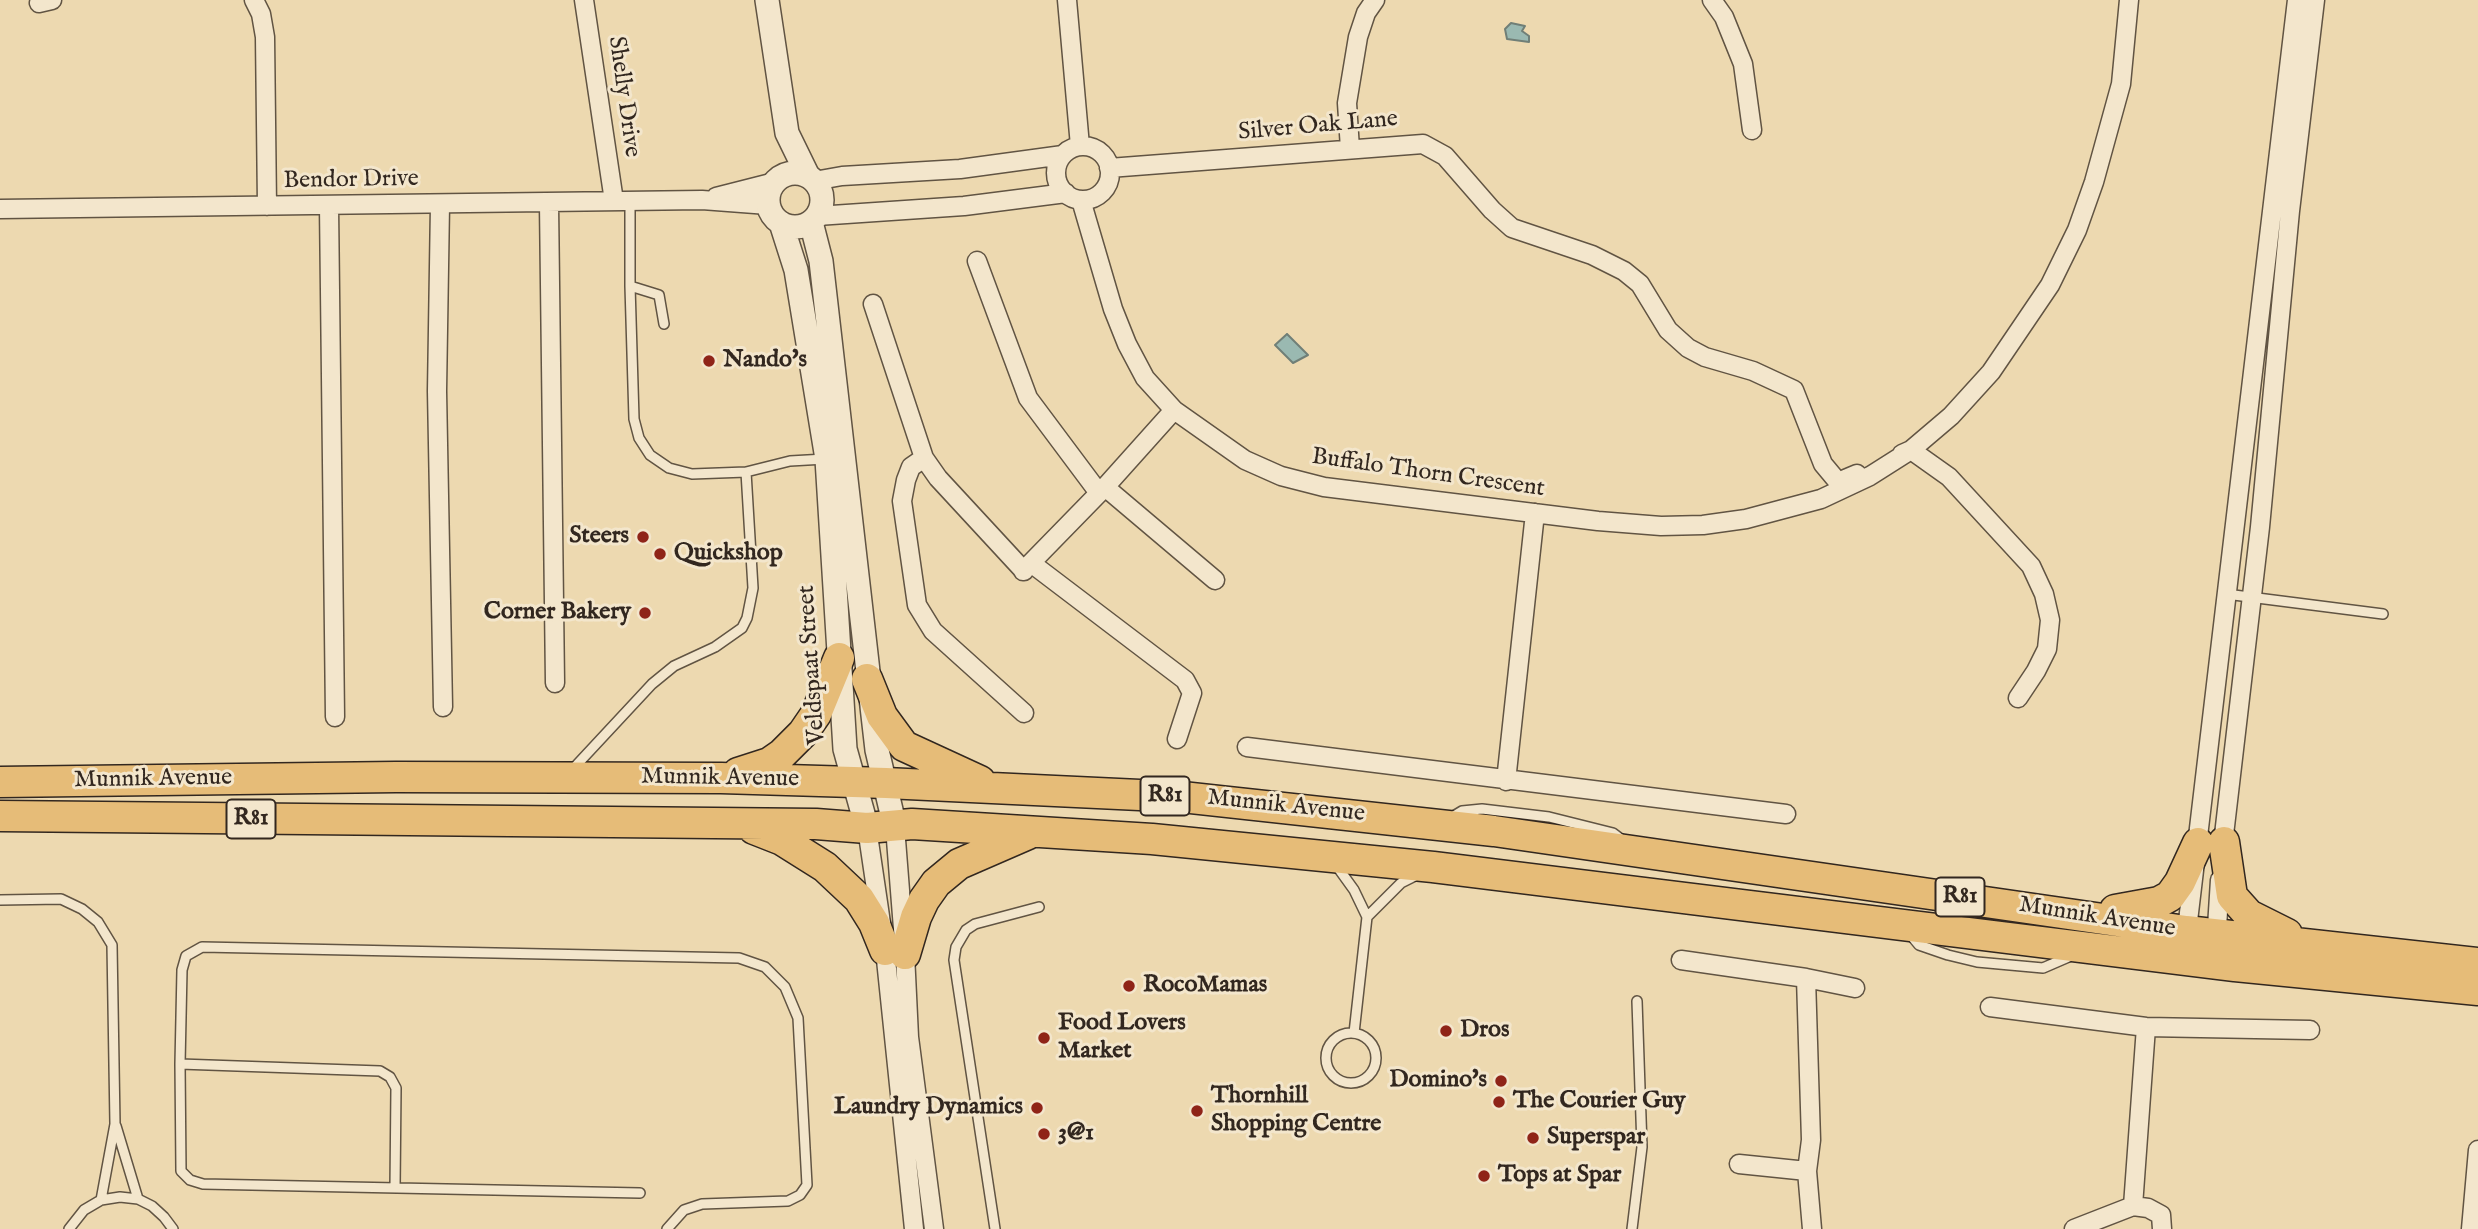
<!DOCTYPE html>
<html>
<head>
<meta charset="utf-8">
<style>
	body { margin:0 }
	canvas { display:block; background:#edd9b0 }
</style>
</head>
<body>
<canvas width="2478" height="1229"></canvas>
<script>
const ctx = document.querySelector('canvas').getContext('2d');
ctx.lineJoin = 'round';
function paint(path, color) { ctx.fillStyle = color; ctx.fill(path, 'evenodd'); }
const poly = rows => new Path2D(rows.map(r => 'M' + r).join(''));
function trace(path, color, width, dash) { ctx.strokeStyle = color; ctx.lineWidth = width; ctx.lineCap = dash ? 'butt' : 'round'; ctx.setLineDash(dash || []); ctx.stroke(path); }
function drawText(font, color, halo, rows, align = 'center') {
  ctx.font = font + ' "IM FELL English",serif'; ctx.lineWidth = 6; ctx.setLineDash([]); ctx.textBaseline = 'middle'; ctx.strokeStyle = halo; ctx.fillStyle = color; for (const [text, x, y, turn = 0] of rows) {
    ctx.save(); ctx.translate(x, y); ctx.rotate((+turn || 0) * Math.PI / 180); ctx.textAlign = isNaN(turn) ? turn : align; if (halo) ctx.strokeText(text, 0, 0); ctx.fillText(text, 0, 0); ctx.restore();
  }
}
const water = poly([
	[1511,23,1525,26,1522,31,1529,36,1529,42,1507,39,1505,29,1511,23],
	[1287,334,1308,355,1293,363,1275,345,1287,334]
]);
const service = poly([
	[630,201,630,286,634,419,639,438,650,455,669,468,692,474,746,472,790,461,825,459],
	[630,286,659,295,664,324],
	[2226,594,2383,614],
	[571,771,652,684,674,666,715,647,742,628,747,618,753,588,746,472],
	[1452,817,1462,811,1482,809,1549,817,1613,833,1621,839],
	[1336,865,1354,890,1367,917,1354,1033],
	[0,900,61,899,82,909,98,922,112,945,115,1124,101,1200],
	[1367,917,1401,883,1419,874],
	[1909,933,1919,945,1948,955,1977,962,2043,968,2073,955],
	'1326 1058a25 25 0 1 1 50 0a25 25 0 1 1-50 0Z',
	[180,1064,380,1071,390,1077,396,1088,395,1188],
	[116,1126,138,1199],
	[640,1193,203,1184,190,1180,181,1171,180,1064,182,970,186,956,202,947,739,958,765,967,785,987,798,1018,807,1185,800,1195,788,1201,702,1204,684,1210,667,1229],
	[69,1229,84,1210,101,1200,120,1197,138,1199,152,1206,164,1217,173,1229],
	[995,1229,954,960,956,947,966,930,975,924,1039,907],
	[1632,1229,1642,1147,1637,1001]
]);
const minor = poly([
	[254,0,261,14,265,37,267,206],
	[584,0,614,201],
	[1067,0,1080,146],
	[1712,0,1724,17,1743,64,1752,130],
	[39,3,52,0],
	'1056 173a27 27 0 1 1 54 0a27 27 0 1 1-54 0Z',
	[1350,149,1347,103,1358,37,1366,13,1375,0],
	[1109,168,1423,144,1445,156,1492,210,1512,228,1592,255,1624,271,1640,284,1668,330,1688,348,1705,357,1753,371,1794,390,1823,464,1838,482,1857,474],
	[814,181,842,176,960,169,1063,155],
	[716,197,775,182],
	[1081,200,1113,309,1127,344,1145,378,1174,410,1245,460,1281,476,1324,487,1598,521,1661,526,1703,525,1746,519,1821,499,1870,476,1911,450,1951,416,1991,372,2050,285,2077,230,2094,182,2121,84,2129,0],
	[549,204,555,683],
	[440,205,437,391,443,707],
	[329,206,335,717],
	[0,209,702,200,768,205],
	[817,216,964,206,1066,193],
	[977,261,1028,398,1099,493],
	[873,304,924,458,938,478,1024,571],
	[1902,454,1911,450,1949,477,2031,566,2044,594,2050,620,2047,649,2036,671,2018,698],
	[924,458,911,467,906,480,902,501,917,605,933,631,1024,713],
	[1105,487,1215,580],
	[1031,563,1185,680,1192,693,1177,739],
	[1023,571,1105,487,1174,410],
	[1247,747,1786,814],
	[1506,781,1535,513],
	[895,827,905,954,909,1037,934,1229],
	[867,828,885,950,914,1229],
	[2222,852,2260,527,2290,211,2315,0],
	[2186,938,2297,0],
	[2216,943,2220,880],
	[1681,960,1806,978,1855,988],
	[1806,978,1811,1140,1807,1171,1812,1229],
	[1990,1007,2146,1027,2310,1030],
	[1739,1164,1807,1171],
	[2133,1206,2146,1027],
	[2074,1229,2133,1206,2148,1208,2161,1215,2162,1229],
	[2471,1229,2478,1150]
]);
const tertiary = poly([
	[767,0,787,133,808,176],
	'768 200a27 27 0 1 1 54 0a27 27 0 1 1-54 0Z',
	[811,222,821,261,877,750,895,827],
	[781,223,796,270,827,459,845,749,867,828]
]);
const primary = poly([
	[867,679,882,716,904,746,980,781],
	[738,773,769,763,782,754,803,733,816,714,839,658],
	[0,782,396,777,721,778,886,783,1182,797,1494,831,2186,931,2478,963],
	[0,816,816,824,867,828,912,824,1152,839,1433,867,2235,966,2478,990],
	[754,829,782,840,825,867,859,899,874,923,885,950],
	[2224,842,2232,896,2249,915,2287,934],
	[2115,910,2159,902,2170,896,2180,882,2198,843],
	[905,954,916,917,924,900,936,883,959,864,1028,834]
]);
const markers = [
	[709,361,7,"#8f2418"],
	[643,537,7,"#8f2418"],
	[660,554,7,"#8f2418"],
	[645,613,7,"#8f2418"],
	[1129,986,7,"#8f2418"],
	[1446,1031,7,"#8f2418"],
	[1044,1038,7,"#8f2418"],
	[1501,1081,7,"#8f2418"],
	[1499,1102,7,"#8f2418"],
	[1037,1108,7,"#8f2418"],
	[1197,1111,7,"#8f2418"],
	[1044,1134,7,"#8f2418"],
	[1533,1138,7,"#8f2418"],
	[1484,1176,7,"#8f2418"]
];
const shields = [
	[1165,796,49],
	[251,819,49],
	[1960,897,49]
];
const shieldNames = [
	["R81",1165,796],
	["R81",251,819],
	["R81",1960,897]
];
const streetNames = [
	["Shelly Drive",623,97,82],
	["Silver Oak Lane",1318,127,-5],
	["Bendor Drive",351,181,-1],
	["Buffalo Thorn Crescent",1428,474,8],
	["Veldspaat Street",813,665,-94],
	["Munnik Avenue",720,779,1],
	["Munnik Avenue",153,780,-1],
	["Munnik Avenue",1286,807,6],
	["Munnik Avenue",2097,918,9]
];
const poiNames = [
	["Nando's",723,361],
	["Steers",629,537,"right"],
	["Quickshop",674,554],
	["Corner Bakery",631,613,"right"],
	["RocoMamas",1143,986],
	["Food Lovers",1058,1024],
	["Market",1058,1052],
	["Dros",1460,1031],
	["Domino's",1487,1081,"right"],
	["Thornhill",1211,1097],
	["Shopping Centre",1211,1125],
	["The Courier Guy",1513,1102],
	["Laundry Dynamics",1023,1108,"right"],
	["3@1",1058,1134],
	["Superspar",1547,1138],
	["Tops at Spar",1498,1176]
];
paint(water, '#9ab9b1');
trace(water, '#707f77', 2);
trace(service, '#615443', 12);
trace(minor, '#615443', 21);
trace(tertiary, '#615443', 26);
trace(primary, '#32271f', 33);
trace(service, '#f3e6cc', 9);
trace(minor, '#f3e6cc', 18);
trace(tertiary, '#f3e6cc', 23);
trace(primary, '#e6bc78', 30);
for (const [x, y, r, color] of markers) { const dot = new Path2D(); dot.arc(x, y, r, 0, 2 * Math.PI); ctx.fillStyle = color; ctx.fill(dot); trace(dot, '#f3e6cc', 2.5); }
for (const [x, y, w] of shields) { const box = new Path2D(); box.roundRect(x - w / 2, y - 19.5, w, 39, 5); ctx.fillStyle = '#f3e6cc'; ctx.fill(box); trace(box, '#32271f', 2); }
drawText('bold 23px', '#32271f', null, shieldNames);
drawText('24px', '#32271f', '#f3e6cc', streetNames);
drawText('bold 24px', '#32271f', '#f3e6cc', poiNames, 'left');
</script>
</body>
</html>
